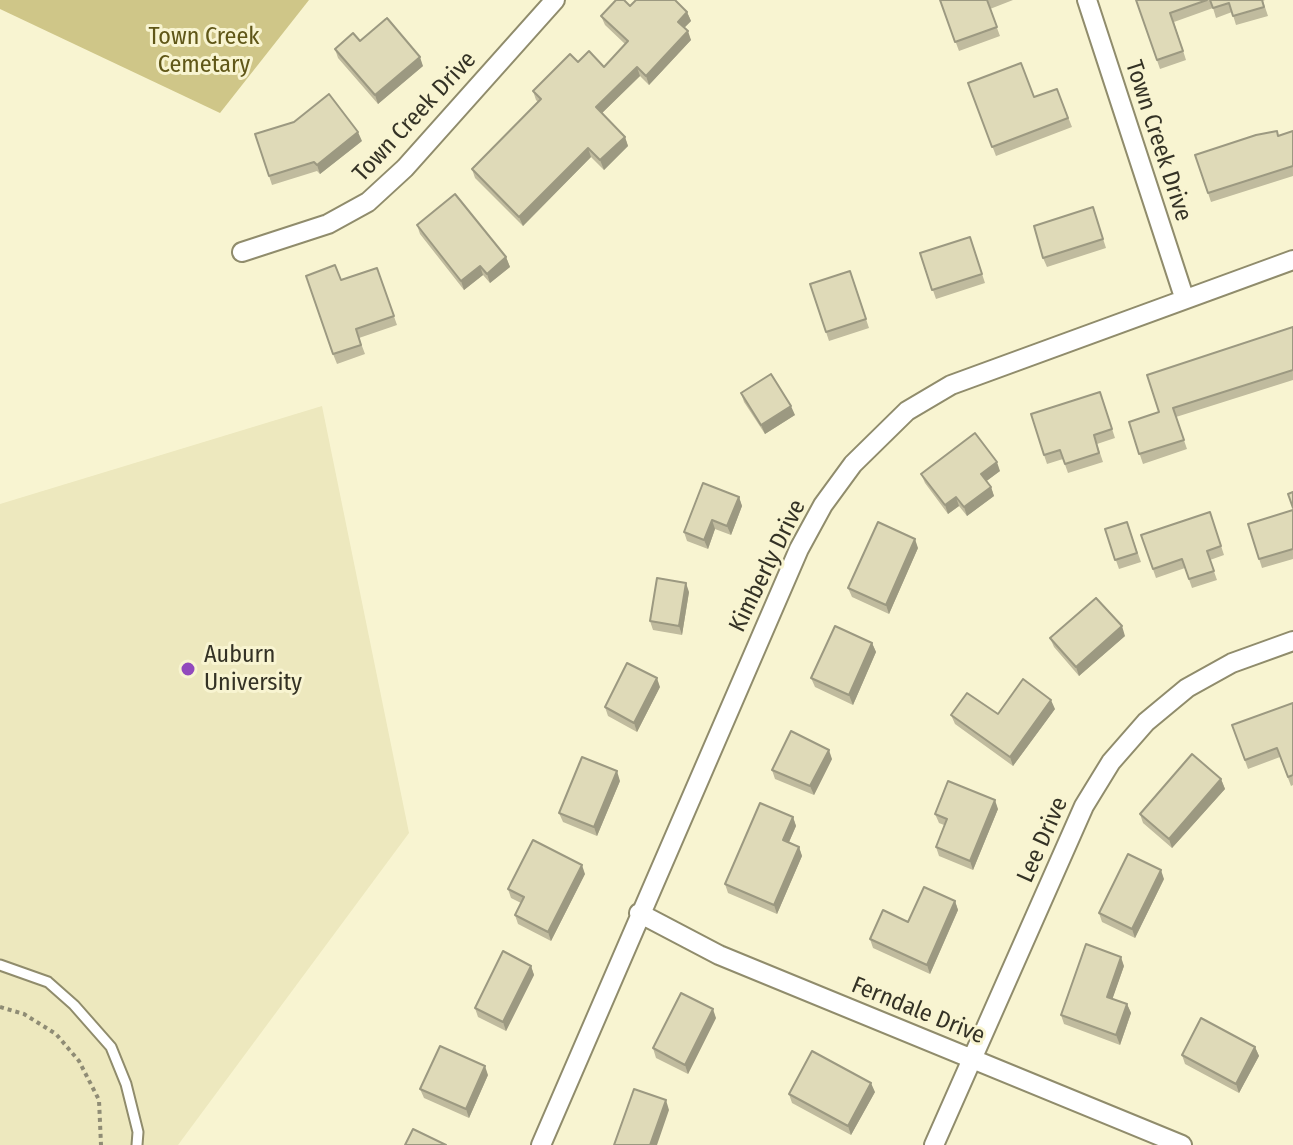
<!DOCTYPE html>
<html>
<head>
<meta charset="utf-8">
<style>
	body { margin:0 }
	canvas { display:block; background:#f8f4d1 }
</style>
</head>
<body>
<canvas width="1293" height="1145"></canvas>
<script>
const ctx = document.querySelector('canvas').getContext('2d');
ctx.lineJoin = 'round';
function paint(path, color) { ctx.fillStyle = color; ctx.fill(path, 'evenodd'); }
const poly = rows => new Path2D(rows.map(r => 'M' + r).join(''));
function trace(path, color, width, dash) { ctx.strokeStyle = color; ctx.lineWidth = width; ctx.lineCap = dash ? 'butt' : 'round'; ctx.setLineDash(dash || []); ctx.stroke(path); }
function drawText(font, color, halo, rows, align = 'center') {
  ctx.font = font + ' "Fira Sans Condensed",sans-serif'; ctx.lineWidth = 6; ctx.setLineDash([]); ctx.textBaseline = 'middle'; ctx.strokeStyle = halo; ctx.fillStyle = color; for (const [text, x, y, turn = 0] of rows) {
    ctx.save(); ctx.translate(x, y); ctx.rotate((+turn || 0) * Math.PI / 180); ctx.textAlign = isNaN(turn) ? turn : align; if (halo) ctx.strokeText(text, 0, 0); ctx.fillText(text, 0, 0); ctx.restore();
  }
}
const built = poly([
	[322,406,409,833,178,1145,0,1145,0,504]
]);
const green = poly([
	[0,0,309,0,220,113,0,9]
]);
const path = poly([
	[0,1007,24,1014,56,1034,79,1061,99,1100,101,1145]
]);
const service = poly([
	[0,965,48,982,74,1005,111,1047,126,1084,138,1132,137,1145]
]);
const minor = poly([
	[1087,0,1184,297],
	[242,252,328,224,368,202,405,168,555,0],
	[639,913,719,955,1182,1145],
	[541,1145,799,549,823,505,853,464,907,411,951,385,1293,260],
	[934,1145,1084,806,1111,762,1146,722,1187,688,1232,663,1293,641]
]);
const wall = poly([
	[940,0,1013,0,990,9,1000,36,959,51],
	[1136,0,1265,0,1263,1,1268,16,1236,25,1232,12,1216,18,1213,8,1174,22,1186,60,1160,69],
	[630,6,687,12,691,21,684,28,691,40,649,85,640,76,602,113,625,137,628,146,604,170,591,157,523,226,475,178,472,169,538,102,536,100,533,91,578,62,604,67,625,44,605,25,601,16],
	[360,41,423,66,378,104,338,58,335,49],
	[968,83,1034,97,1057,89,1072,127,996,156],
	[1293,131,1293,176,1211,202,1208,193,1278,136],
	[362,141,320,174,317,171,272,185,269,176],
	[1093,207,1106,248,1047,267,1043,258],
	[417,225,506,257,510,267,490,283,483,275,464,290,420,234],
	[970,237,985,283,936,299,920,253],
	[377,268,397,325,359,338,365,354,337,364,333,354,341,280],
	[850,271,869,328,829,341,810,284],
	[1293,327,1293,380,1176,417,1187,449,1143,464,1129,422,1159,412],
	[1100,392,1115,438,1097,444,1103,462,1068,473,1063,459,1047,464,1044,455],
	[741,393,795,415,765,434,744,402],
	[1000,471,986,481,991,487,994,496,967,516,959,506,948,514,925,483,921,474],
	[739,497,742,506,731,535,715,529,708,549,687,541,684,532],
	[1293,510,1293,559,1262,568,1248,524],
	[1210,512,1224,555,1210,560,1217,580,1192,588,1185,568,1156,578,1141,535],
	[1127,522,1141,562,1119,569,1105,529],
	[918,548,889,614,852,597,848,588],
	[689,592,682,635,653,630,650,621],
	[1125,636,1079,676,1054,647,1050,638],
	[872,643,876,652,853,705,815,687,811,678],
	[660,687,637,732,608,716,605,707],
	[1293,703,1293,785,1291,786,1280,757,1248,769,1232,725],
	[1055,709,1013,766,955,724,951,715,998,714],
	[832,759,814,795,775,779,772,770],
	[1221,779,1225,789,1172,848,1143,823,1140,814],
	[620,781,597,836,563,822,559,813],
	[998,809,973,870,939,856,936,847,944,825,939,823,935,814],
	[793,817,796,826,789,842,799,847,802,856,777,914,728,893,725,884],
	[585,874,551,941,518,924,515,915,521,903,511,898,508,889],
	[1164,879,1135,938,1102,922,1099,913],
	[955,901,958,910,930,974,873,948,870,939],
	[531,966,534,975,506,1031,478,1017,475,1008],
	[1124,966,1112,999,1127,1004,1131,1013,1120,1045,1064,1024,1061,1015],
	[716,1018,688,1074,656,1058,653,1048],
	[1255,1047,1259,1056,1239,1093,1185,1064,1182,1055],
	[488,1075,469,1118,424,1098,420,1089],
	[875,1092,851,1135,792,1103,789,1094]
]);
const shadedWall = poly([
	[687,12,691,21,681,31,678,22],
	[688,31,691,40,649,85,646,76],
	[420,57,423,66,378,104,375,95],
	[637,67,640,76,599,116,596,107],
	[358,132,362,141,320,174,317,165],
	[625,137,628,146,604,170,600,160],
	[588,148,591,157,523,226,519,217],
	[506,257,510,267,490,283,487,274],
	[480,266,483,275,464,290,461,281],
	[791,406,795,415,765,434,761,425],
	[997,462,1000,471,984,483,981,474],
	[991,487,994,496,967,516,964,507],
	[739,497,742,506,731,535,727,526],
	[956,497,959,506,948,514,945,505],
	[712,520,715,529,708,549,704,540],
	[915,539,918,548,889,614,886,605],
	[686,583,689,592,682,635,679,626],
	[1122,626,1125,636,1079,676,1076,667],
	[872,643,876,652,853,705,849,695],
	[657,678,660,687,637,732,634,723],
	[1051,700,1055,709,1013,766,1010,757],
	[829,750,832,759,814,795,810,786],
	[617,771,620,781,597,836,594,827],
	[1221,779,1225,789,1172,848,1169,839],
	[995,800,998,809,973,870,970,861],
	[793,817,796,826,786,849,783,840],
	[799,847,802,856,777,914,774,905],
	[582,865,585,874,551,941,548,932],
	[1161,870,1164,879,1135,938,1132,929],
	[955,901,958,910,930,974,927,965],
	[1121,957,1124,966,1110,1006,1107,997],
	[531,966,534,975,506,1031,503,1022],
	[1127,1004,1131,1013,1120,1045,1116,1035],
	[713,1009,716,1018,688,1074,685,1065],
	[1255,1047,1259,1056,1239,1093,1236,1084],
	[485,1066,488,1075,469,1118,466,1109],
	[871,1083,875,1092,851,1135,848,1126],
	[666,1100,669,1110,657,1145,650,1145]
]);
const building = poly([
	[616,0,624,0,630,6,636,0,675,0,687,12,678,22,688,31,646,76,637,67,596,107,625,137,600,160,588,148,519,217,472,169,541,99,533,91,570,54,578,62,589,51,604,67,628,41,601,16,616,0],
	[940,0,987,0,997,27,955,42,940,0],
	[1136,0,1207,0,1170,13,1183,51,1157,60,1136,0],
	[1210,0,1262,0,1264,7,1233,16,1229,3,1213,8,1210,0],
	[387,18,420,57,375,95,335,49,353,33,360,41,387,18],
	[1021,63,1034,97,1057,89,1068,118,992,147,968,83,1021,63],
	[329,94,358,132,317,165,314,162,269,176,255,134,294,122,329,94],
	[1277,131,1278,136,1293,131,1293,166,1208,193,1195,155,1256,135,1277,131],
	[455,194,506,257,487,274,480,266,461,281,417,225,455,194],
	[1093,207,1103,239,1043,258,1034,226,1093,207],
	[970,237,982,274,932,290,920,253,970,237],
	[335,265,341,280,377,268,394,316,356,329,361,345,333,354,306,276,335,265],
	[850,271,866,319,826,332,810,284,850,271],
	[1293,327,1293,370,1173,408,1184,440,1139,454,1129,422,1159,412,1147,375,1293,327],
	[771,374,791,406,761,425,741,393,771,374],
	[1100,392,1112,429,1094,435,1099,453,1065,464,1060,450,1044,455,1031,414,1100,392],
	[975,433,997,462,981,474,991,487,964,507,956,497,945,505,921,474,975,433],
	[703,483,739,497,727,526,712,520,704,540,684,532,703,483],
	[1293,492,1293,508,1288,494,1293,492],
	[1293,510,1293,549,1259,559,1248,524,1293,510],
	[1210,512,1221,546,1207,551,1214,571,1189,579,1182,559,1153,569,1141,535,1210,512],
	[878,522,915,539,886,605,848,588,878,522],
	[1127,522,1137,553,1115,560,1105,529,1127,522],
	[657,578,686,583,679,626,650,621,657,578],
	[1096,598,1122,626,1076,667,1050,638,1096,598],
	[835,626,872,643,849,695,811,678,835,626],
	[627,663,657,678,634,723,605,707,627,663],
	[1023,679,1051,700,1010,757,951,715,967,693,998,714,1023,679],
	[1293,703,1293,775,1288,777,1277,748,1245,760,1232,725,1293,703],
	[791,731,829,750,810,786,772,770,791,731],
	[1192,754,1221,779,1169,839,1140,814,1192,754],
	[582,757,617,771,594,827,559,813,582,757],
	[948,781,995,800,970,861,936,847,947,819,935,814,948,781],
	[760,803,793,817,783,840,799,847,774,905,725,884,760,803],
	[533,840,582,865,548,932,515,915,524,897,508,889,533,840],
	[1128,854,1161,870,1132,929,1099,913,1128,854],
	[924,887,955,901,927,965,870,939,883,910,908,922,924,887],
	[1086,944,1121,957,1107,997,1127,1004,1116,1035,1061,1015,1086,944],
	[503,951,531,966,503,1022,475,1008,503,951],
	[681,993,713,1009,685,1065,653,1048,681,993],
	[1201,1018,1255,1047,1236,1084,1182,1055,1201,1018],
	[440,1046,485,1066,466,1109,420,1089,440,1046],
	[812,1051,871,1083,848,1126,789,1094,812,1051],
	[634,1089,666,1100,650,1145,614,1145,634,1089],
	[413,1129,446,1145,405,1145,413,1129]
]);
const markers = [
	[188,669,8,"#924abd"]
];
const parkNames = [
	["Town Creek",204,37],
	["Cemetary",204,65]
];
const streetNames = [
	["Town Creek Drive",415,117,-47],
	["Town Creek Drive",1158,141,72],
	["Kimberly Drive",768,566,-64],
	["Lee Drive",1043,840,-66],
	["Ferndale Drive",918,1011,22]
];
const poiNames = [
	["Auburn",204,655],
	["University",204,683]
];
paint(built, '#ede8be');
paint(green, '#cfc688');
trace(service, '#908c6c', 13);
trace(minor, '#908c6c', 22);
trace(path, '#8f8c75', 4, [4, 4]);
trace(service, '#fff', 9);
trace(minor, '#fff', 18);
paint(wall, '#c0bb9e');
paint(shadedWall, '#9c9981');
paint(building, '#dfdab8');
trace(building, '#9c9981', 2);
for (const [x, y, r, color] of markers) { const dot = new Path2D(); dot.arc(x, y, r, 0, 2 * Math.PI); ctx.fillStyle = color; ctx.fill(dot); trace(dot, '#f8f4d1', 3); }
drawText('24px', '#605718', '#f8f4d1', parkNames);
drawText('24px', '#343225', '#f8f4d1', streetNames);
drawText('24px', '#343225', '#f8f4d1', poiNames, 'left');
</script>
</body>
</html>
